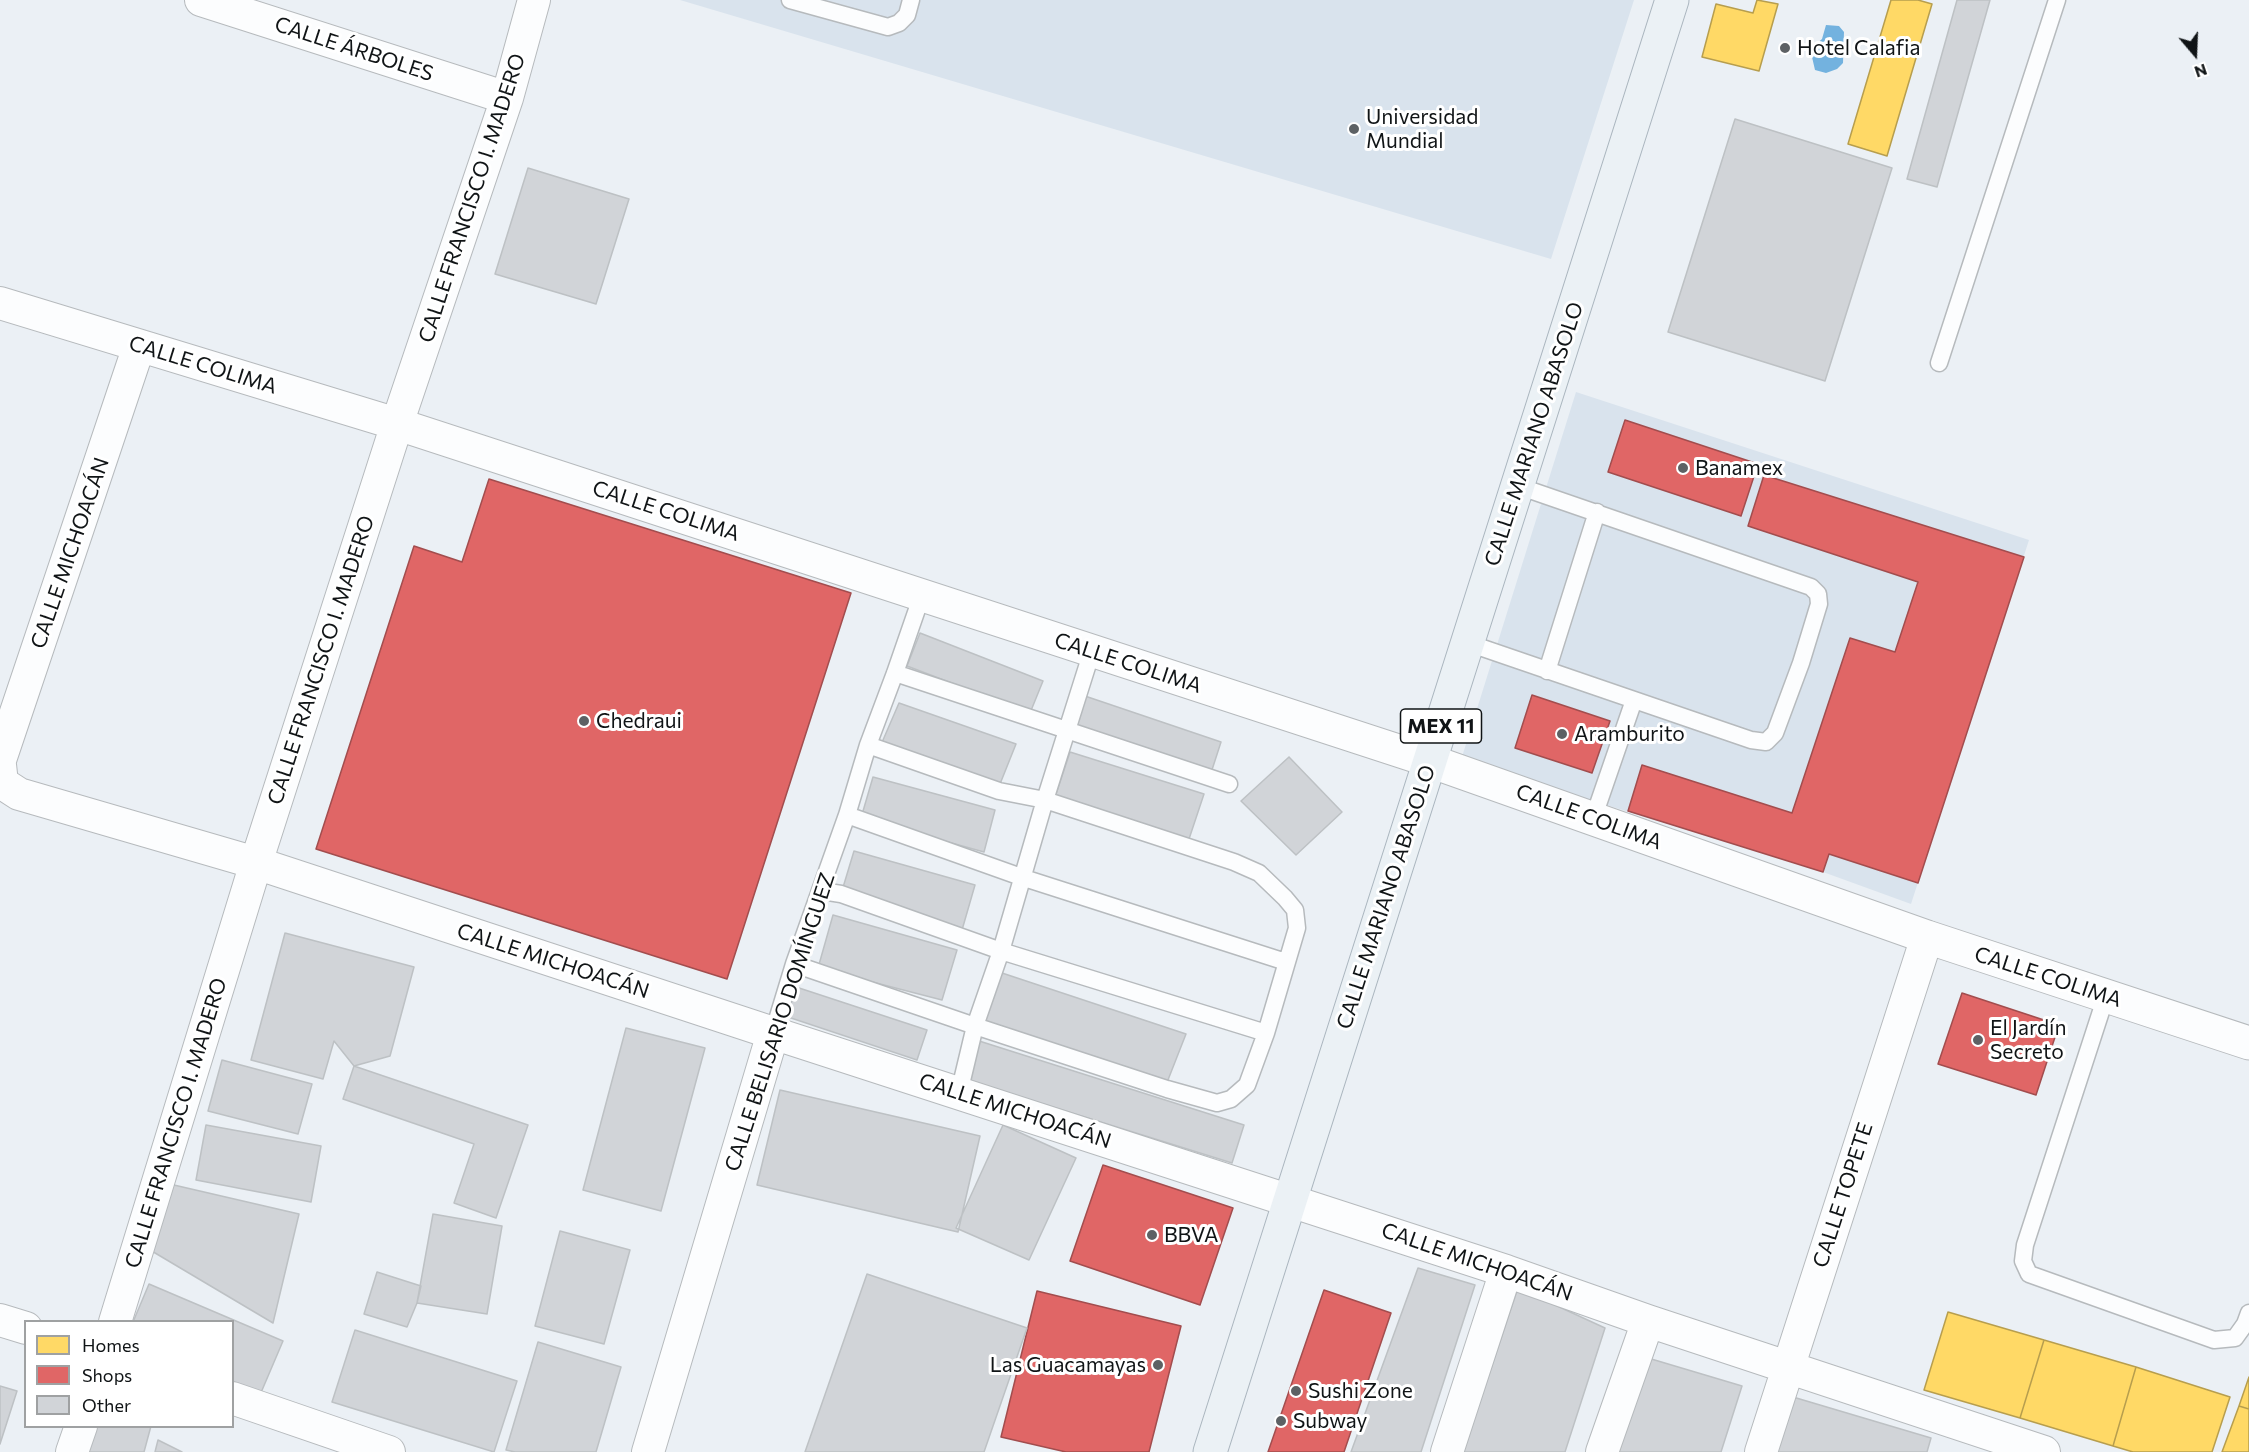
<!DOCTYPE html>
<html>
<head>
<meta charset="utf-8">
<style>
	body { margin:0 }
	#map { position:relative; width:2249px; height:1452px; overflow:hidden; background:#ebf0f5; font-family:Commissioner,sans-serif }
	canvas { display:block }
	.legend { position:absolute; left:24px; top:1320px; width:210px; height:108px; box-sizing:border-box; background:#fff; border:2px solid #9fa1a2; margin:0; padding:8px 10px; list-style:none; font-size:18px; color:#101416 }
	.legend li { display:flex; align-items:center; gap:12px; height:30px }
	.legend b { width:30px; border:2px solid #9fa1a2 }
	.north { position:absolute; left:2165px; top:24px; width:60px; height:60px; -webkit-text-stroke:4px #fff; paint-order:stroke; rotate:161deg; font-size:16px; font-weight:700; line-height:24px; text-align:center; color:#101416 }
	.north::after { content:''; display:block; margin:auto; width:21px; height:27px; background:#101416; clip-path:polygon(50% 0,100% 100%,50% 72%,0 100%) }
</style>
</head>
<body>
<div id="map">
<canvas width="2249" height="1452"></canvas>
<ul class="legend">
<li><b style="height:16px;background:#ffd966"></b>Homes</li>
<li><b style="height:16px;background:#e06666"></b>Shops</li>
<li><b style="height:16px;background:#d1d4d8"></b>Other</li>
</ul>
<div class="north">N</div>
</div>
<script>
const ctx = document.querySelector('canvas').getContext('2d');
ctx.lineJoin = 'round';
function paint(path, color) { ctx.fillStyle = color; ctx.fill(path, 'evenodd'); }
const poly = rows => new Path2D(rows.map(r => 'M' + r).join(''));
function trace(path, color, width, dash) { ctx.strokeStyle = color; ctx.lineWidth = width; ctx.lineCap = dash ? 'butt' : 'round'; ctx.setLineDash(dash || []); ctx.stroke(path); }
function drawText(font, color, halo, rows, align = 'center') {
  ctx.font = font + ' Commissioner,sans-serif'; ctx.lineWidth = 6; ctx.setLineDash([]); ctx.textBaseline = 'middle'; ctx.strokeStyle = halo; ctx.fillStyle = color; for (const [text, x, y, turn = 0] of rows) {
    ctx.save(); ctx.translate(x, y); ctx.rotate((+turn || 0) * Math.PI / 180); ctx.textAlign = isNaN(turn) ? turn : align; if (halo) ctx.strokeText(text, 0, 0); ctx.fillText(text, 0, 0); ctx.restore();
  }
}
const built = poly([
	[680,0,1634,0,1551,259],
	[1576,392,2029,540,1911,904,1823,872,1461,760]
]);
const water = poly([
	[1826,25,1839,26,1844,32,1843,63,1837,69,1826,73,1815,70,1812,57,1814,46,1822,39]
]);
const homes = poly([
	[1757,0,1778,4,1759,71,1702,57,1716,4,1753,13,1757,0],
	[1891,0,1918,0,1932,4,1887,156,1848,144,1891,0],
	[1948,1312,2044,1340,2020,1418,1924,1390,1948,1312],
	[2044,1340,2136,1367,2113,1446,2020,1418,2044,1340],
	[2136,1367,2230,1397,2212,1452,2133,1452,2113,1446,2136,1367],
	[2249,1377,2249,1409,2239,1406,2249,1377],
	[2239,1406,2249,1409,2249,1452,2222,1452,2239,1406]
]);
const shops = poly([
	[1625,420,1758,464,1741,516,1608,472,1625,420],
	[1764,475,2024,557,1918,883,1829,854,1823,872,1628,811,1642,765,1792,813,1850,638,1895,652,1918,582,1748,526,1764,475],
	[489,479,851,593,727,979,316,849,414,546,462,562,489,479],
	[1532,695,1610,721,1592,773,1515,748,1532,695],
	[1962,993,2059,1025,2036,1095,1938,1064,1962,993],
	[1103,1165,1233,1208,1200,1305,1070,1261,1103,1165],
	[1324,1290,1391,1313,1344,1452,1268,1452,1324,1290],
	[1037,1291,1181,1326,1149,1452,1066,1452,1001,1437,1037,1291]
]);
const building = poly([
	[1957,0,1990,0,1937,187,1907,179,1957,0],
	[1735,119,1892,168,1825,381,1668,332,1735,119],
	[528,168,629,199,596,304,495,274,528,168],
	[920,633,1043,681,1030,713,907,666,920,633],
	[1079,694,1221,742,1210,776,1068,729,1079,694],
	[899,703,1016,744,998,789,880,747,899,703],
	[1070,752,1204,794,1189,839,1055,797,1070,752],
	[1289,757,1342,812,1296,855,1241,801,1289,757],
	[873,777,995,810,984,852,861,818,873,777],
	[854,851,975,885,962,930,841,894,854,851],
	[833,915,957,950,942,1000,818,968,833,915],
	[285,933,414,967,390,1056,354,1066,334,1041,323,1079,251,1060,285,933],
	[996,971,1186,1034,1166,1085,979,1023,996,971],
	[790,985,927,1030,917,1060,779,1014,790,985],
	[626,1028,705,1048,661,1211,583,1190,626,1028],
	[976,1040,1244,1125,1232,1163,963,1079,976,1040],
	[222,1060,312,1084,298,1134,208,1111,222,1060],
	[354,1066,528,1125,496,1218,454,1203,474,1144,343,1099,354,1066],
	[780,1090,980,1136,958,1232,757,1185,780,1090],
	[206,1125,321,1146,311,1202,196,1180,206,1125],
	[1003,1125,1076,1158,1029,1260,956,1228,1003,1125],
	[161,1182,299,1214,273,1323,145,1247,161,1182],
	[433,1214,502,1226,487,1314,417,1303,433,1214],
	[560,1231,630,1250,604,1344,535,1326,560,1231],
	[1418,1268,1475,1285,1421,1452,1351,1452,1418,1268],
	[377,1272,421,1286,417,1303,407,1327,364,1314,377,1272],
	[867,1274,1027,1328,984,1452,805,1452,867,1274],
	[149,1284,283,1341,257,1402,232,1391,232,1322,133,1322,149,1284],
	[1518,1288,1605,1328,1565,1452,1463,1452,1518,1288],
	[355,1330,517,1381,494,1452,332,1402,355,1330],
	[538,1342,621,1367,596,1452,515,1452,506,1450,538,1342],
	[1648,1358,1742,1386,1721,1452,1619,1452,1648,1358],
	[0,1386,17,1391,0,1444,0,1386],
	[1793,1397,1931,1438,1927,1452,1776,1452,1793,1397],
	[87,1426,151,1426,144,1452,81,1452,87,1426],
	[158,1440,182,1452,155,1452,158,1440]
]);
const service = poly([
	[790,0,888,27,899,23,907,15,911,0],
	[1939,363,2057,0],
	[1468,643,1751,740,1766,742,1775,733,1801,663,1819,604,1818,594,1811,587,1518,486],
	[1547,671,1597,512],
	[895,673,1229,784],
	[847,815,1024,878,1286,962],
	[1593,819,1634,700],
	[822,891,841,894,1001,951,1266,1033],
	[794,964,975,1026,1167,1089,1217,1103,1231,1099,1247,1085,1266,1033,1297,928,1295,910,1285,898,1259,873,1234,862,1045,800,999,791,868,745],
	[2106,996,2025,1245,2023,1261,2029,1274,2214,1340,2235,1338,2245,1324,2249,1313],
	[773,1033,794,964,847,815,868,745,895,673,922,595],
	[959,1093,975,1026,1001,951,1045,800,1092,651]
]);
const minor = poly([
	[201,0,507,98],
	[0,303,397,424,1430,761],
	[0,760,139,346],
	[0,765,2,783,19,794,256,863,773,1033,1506,1271,1648,1321,2044,1452],
	[0,1320,26,1328],
	[115,1322,256,863,397,424,507,98,534,0],
	[232,1398,389,1452],
	[72,1452,81,1426],
	[648,1452,773,1033],
	[1447,1452,1506,1271],
	[1602,1452,1648,1321],
	[1761,1452,1927,937]
]);
const tertiary = poly([
	[1430,761,1927,937,2249,1043]
]);
const primary = poly([
	[1210,1452,1672,0]
]);
const markers = [
	[1785,48,6,"#5d6164"],
	[1354,129,6,"#5d6164"],
	[1683,468,6,"#5d6164"],
	[584,721,6,"#5d6164"],
	[1562,734,6,"#5d6164"],
	[1978,1040,6,"#5d6164"],
	[1152,1235,6,"#5d6164"],
	[1158,1365,6,"#5d6164"],
	[1296,1391,6,"#5d6164"],
	[1281,1421,6,"#5d6164"]
];
const shields = [
	[1441,726,81]
];
const shieldNames = [
	["MEX 11",1441,726]
];
const poiNames = [
	["Hotel Calafia",1797,48],
	["Universidad",1366,117],
	["Mundial",1366,141],
	["Banamex",1695,468],
	["Chedraui",596,721],
	["Aramburito",1574,734],
	["El Jardín",1990,1028],
	["Secreto",1990,1052],
	["BBVA",1164,1235],
	["Las Guacamayas",1146,1365,"right"],
	["Sushi Zone",1308,1391],
	["Subway",1293,1421]
];
const streetNames = [
	["CALLE ÁRBOLES",354,49,18],
	["CALLE FRANCISCO I. MADERO",472,198,-72],
	["CALLE COLIMA",203,365,17],
	["CALLE MARIANO ABASOLO",1534,434,-72],
	["CALLE COLIMA",666,511,18],
	["CALLE MICHOACÁN",70,553,-71],
	["CALLE FRANCISCO I. MADERO",321,660,-72],
	["CALLE COLIMA",1128,663,18],
	["CALLE COLIMA",1589,817,20],
	["CALLE MARIANO ABASOLO",1386,897,-72],
	["CALLE MICHOACÁN",553,961,18],
	["CALLE COLIMA",2048,977,18],
	["CALLE BELISARIO DOMÍNGUEZ",780,1022,-72],
	["CALLE MICHOACÁN",1015,1111,18],
	["CALLE FRANCISCO I. MADERO",176,1123,-73],
	["CALLE TOPETE",1843,1195,-72],
	["CALLE MICHOACÁN",1477,1262,19]
];
paint(built, '#d9e3ed');
paint(water, '#73b2df');
paint(homes, '#ffd966');
trace(homes, '#b79e4e', 1.5);
paint(shops, '#e06666');
trace(shops, '#a24d4e', 1.5);
paint(building, '#d1d4d8');
trace(building, '#bdc1c4', 1.5);
trace(service, '#b6babd', 19);
trace(minor, '#b6babd', 34);
trace(tertiary, '#b6babd', 35);
trace(primary, '#abb6bf', 35);
trace(service, '#fcfdfe', 16);
trace(minor, '#fcfdfe', 32);
trace(tertiary, '#fcfdfe', 33);
trace(primary, '#ebf1f5', 33);
for (const [x, y, r, color] of markers) { const dot = new Path2D(); dot.arc(x, y, r, 0, 2 * Math.PI); ctx.fillStyle = color; ctx.fill(dot); trace(dot, '#fff', 2); }
for (const [x, y, w] of shields) { const box = new Path2D(); box.roundRect(x - w / 2, y - 17, w, 34, 4.5); ctx.fillStyle = '#fff'; ctx.fill(box); trace(box, '#101416', 1.5); }
drawText('bold 20px', '#101416', null, shieldNames);
drawText('21px', '#101416', '#fff', poiNames, 'left');
drawText('21px', '#101416', '#fff', streetNames);
</script>
</body>
</html>
